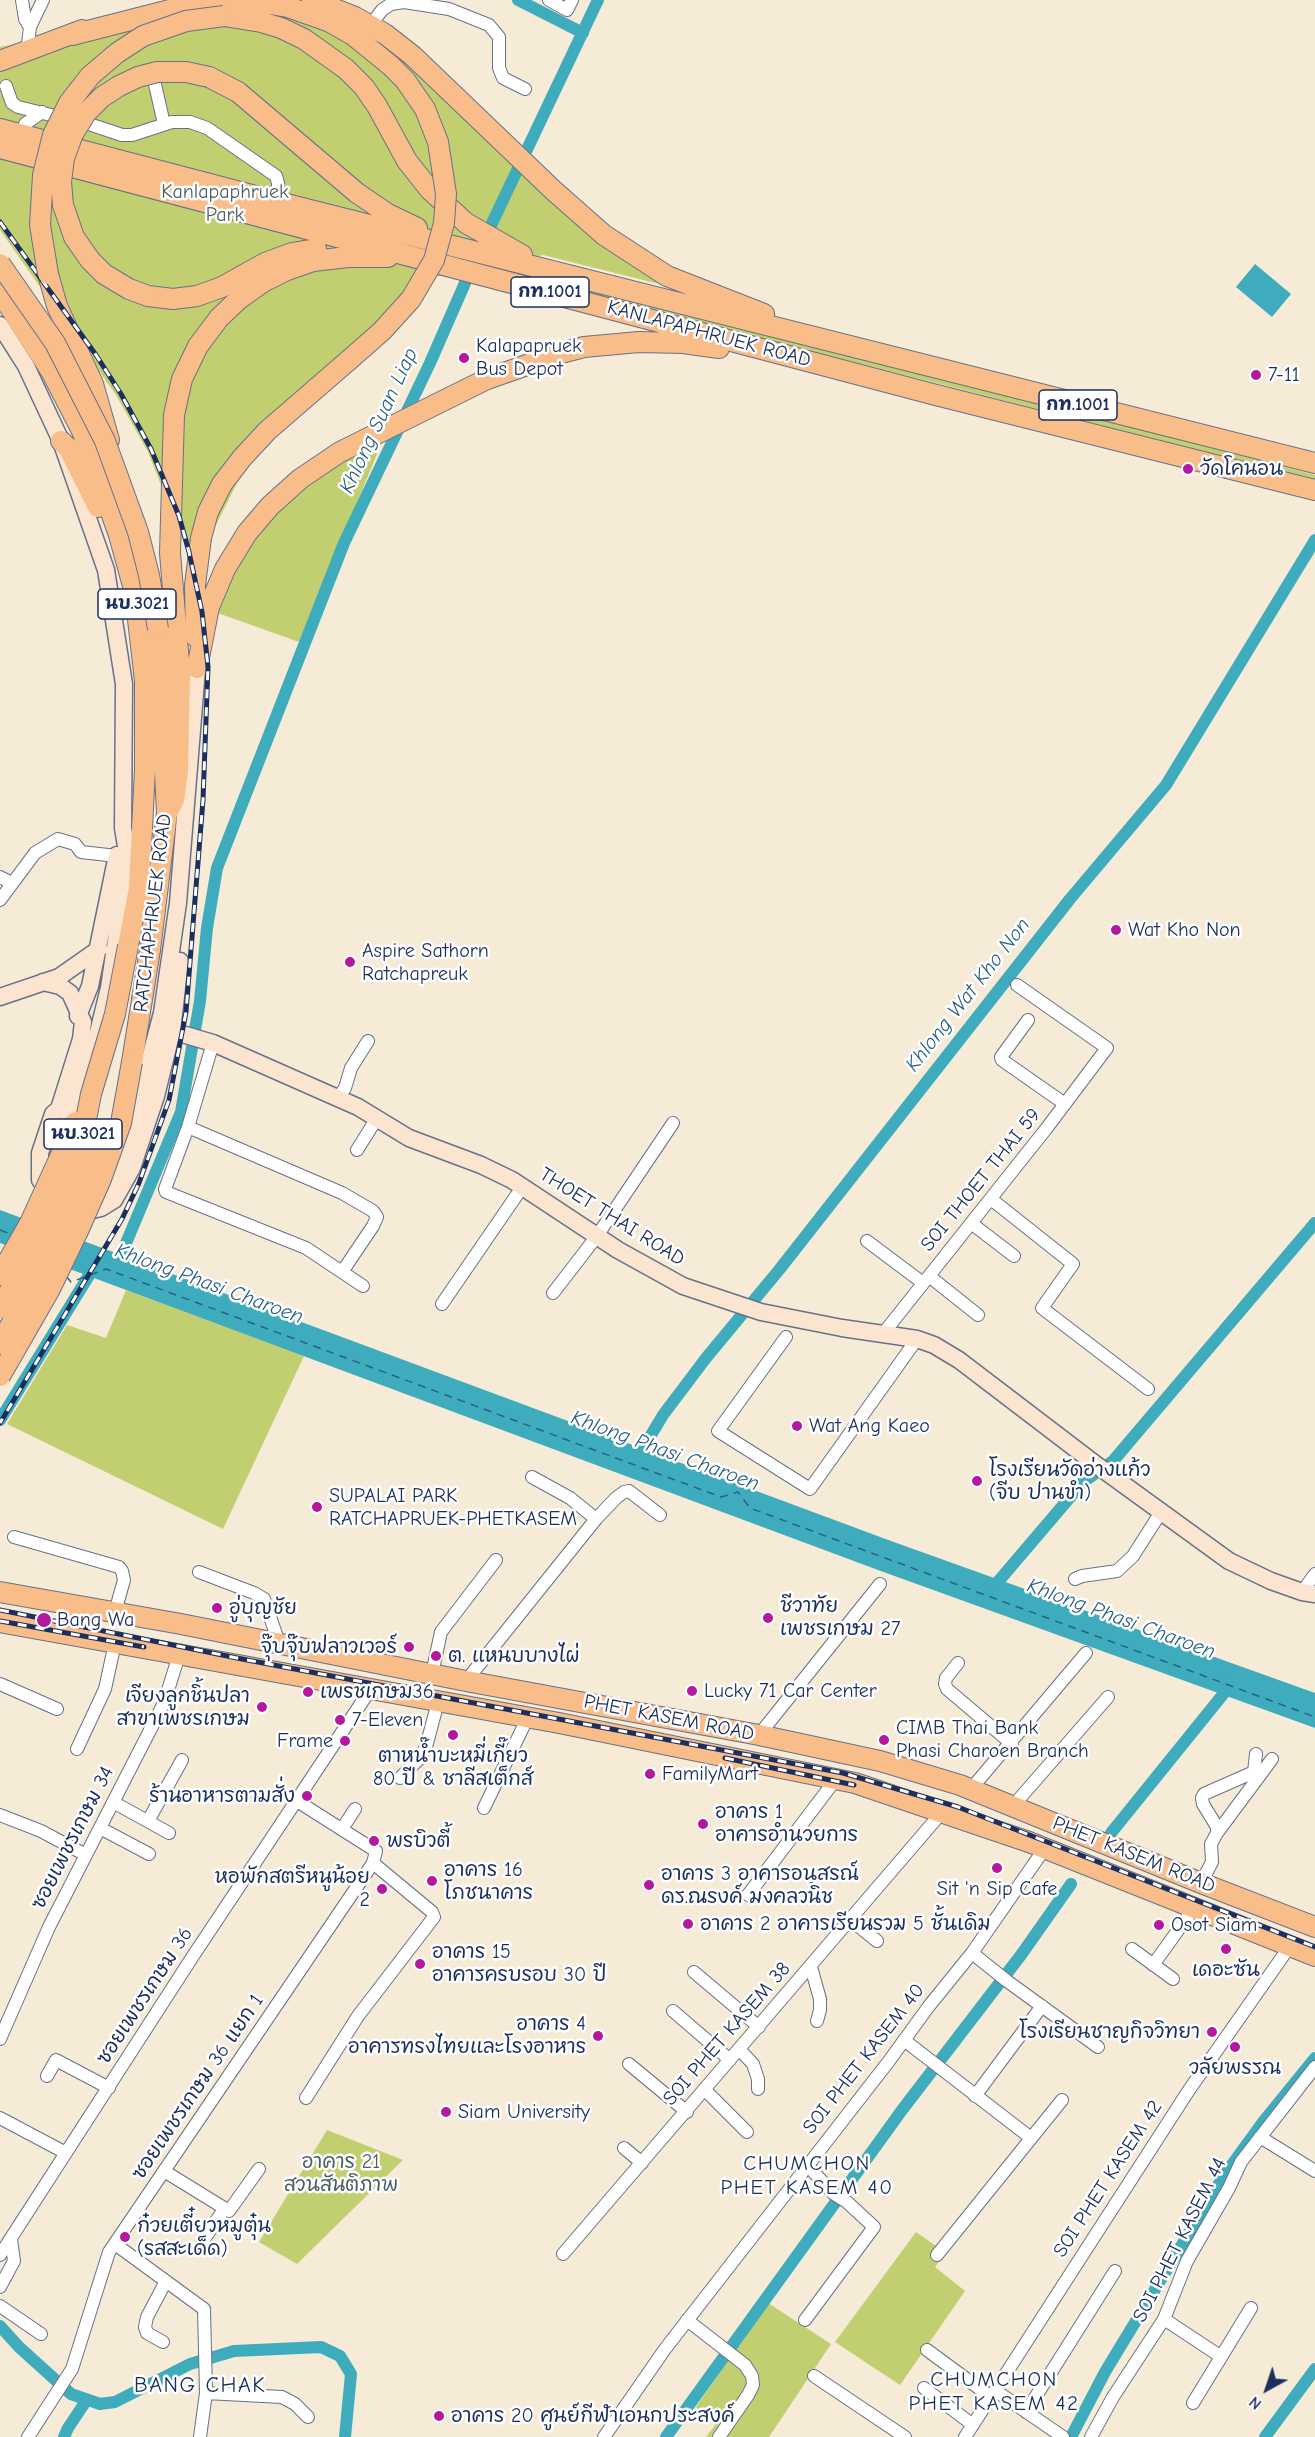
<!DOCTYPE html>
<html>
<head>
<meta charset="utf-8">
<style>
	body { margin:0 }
	#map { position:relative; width:1315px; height:2437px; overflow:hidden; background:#f5ebd7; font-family:"Comic Neue",sans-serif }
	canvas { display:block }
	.north { position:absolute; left:1237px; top:2359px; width:60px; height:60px; -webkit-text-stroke:4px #fff; paint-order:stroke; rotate:220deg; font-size:16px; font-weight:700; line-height:24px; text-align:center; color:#1b2f5e }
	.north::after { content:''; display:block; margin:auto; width:21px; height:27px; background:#1b2f5e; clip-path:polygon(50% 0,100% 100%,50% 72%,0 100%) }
</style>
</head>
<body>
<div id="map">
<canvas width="1315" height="2437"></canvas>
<div class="north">N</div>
</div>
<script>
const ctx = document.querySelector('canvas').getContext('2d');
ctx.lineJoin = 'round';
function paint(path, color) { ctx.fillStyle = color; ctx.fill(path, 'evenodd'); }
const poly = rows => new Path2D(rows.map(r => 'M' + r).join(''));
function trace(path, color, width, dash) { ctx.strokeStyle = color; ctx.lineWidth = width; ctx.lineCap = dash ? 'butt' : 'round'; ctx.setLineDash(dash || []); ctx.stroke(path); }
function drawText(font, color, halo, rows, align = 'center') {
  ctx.font = font + ' "Comic Neue","Playpen Sans Thai",sans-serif'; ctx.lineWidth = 5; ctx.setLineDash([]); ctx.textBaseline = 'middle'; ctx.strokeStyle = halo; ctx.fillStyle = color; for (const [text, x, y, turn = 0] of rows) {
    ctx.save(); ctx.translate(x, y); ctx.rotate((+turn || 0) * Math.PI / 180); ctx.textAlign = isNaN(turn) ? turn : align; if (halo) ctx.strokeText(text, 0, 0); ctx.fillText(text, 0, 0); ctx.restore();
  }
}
const green = poly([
	[229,0,337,30,378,53,385,35,683,290,543,255,503,263,1315,475,1315,480,483,267,424,279,255,447,196,565,179,531,148,452,116,395,0,230,0,47],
	[385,435,299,642,215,612,233,566,279,502],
	[126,1290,304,1356,223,1529,7,1424,67,1325,106,1338],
	[327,2130,403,2160,297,2264,259,2242],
	[916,2232,946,2253,935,2267,965,2291,900,2385,835,2342],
	[768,2303,831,2344,769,2437,706,2437,715,2425,696,2407]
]);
const water = poly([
	[1255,264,1291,294,1272,317,1236,287],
	[0,1210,891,1541,1315,1693,1315,1728,878,1570,0,1243]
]);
const canal = poly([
	[518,0,583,33],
	[484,240,598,0],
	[116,1267,181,1112,200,1001,207,928,217,868,344,543,430,363,472,267],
	[0,1420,96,1264],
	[635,1462,663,1415,706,1358,779,1270,1070,899,1166,785,1315,540],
	[991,1590,1083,1482,1113,1461,1315,1223],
	[1111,1833,1233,1682],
	[0,2326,19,2347,71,2394,100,2404,115,2402,190,2364,234,2351,321,2347,340,2356,351,2374,345,2437],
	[64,2437,68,2428,86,2401],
	[666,2437,902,2110,1021,1955,1071,1884],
	[1071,2437,1105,2372,1223,2177,1263,2122,1315,2058],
	[1265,2437,1315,2369]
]);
const ferry = poly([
	[0,1230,13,1235],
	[66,1276,71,1282,106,1269,721,1497,738,1492,750,1508,1315,1717]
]);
const minor = poly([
	[22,0,25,19,30,27,27,52],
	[549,0,567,10,572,0],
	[370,26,382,10,391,4,404,2,449,9,489,25,499,37,499,68,503,78,525,89],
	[30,27,43,0],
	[154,80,164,124],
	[6,86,12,103,18,107,92,125,122,135,132,135,172,122,190,122,207,128,276,176,278,183,278,202],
	[25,124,42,112],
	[0,877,12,883],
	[0,900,35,853,58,839,75,844,81,852,117,856],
	[1028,1020,1001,1057,1002,1060,1065,1104],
	[213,1043,188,1127,165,1189,166,1192,306,1248,363,1286],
	[338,1098,345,1088,351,1068,368,1041],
	[188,1127,342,1193,373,1211,377,1217,373,1226,342,1272],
	[357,1150,377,1118],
	[991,1199,1073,1264,1042,1308,1148,1389],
	[971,1223,1014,1256],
	[867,1241,923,1283],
	[929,1276,978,1315],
	[553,1293,597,1236,673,1123],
	[442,1304,523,1186],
	[882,1335,1046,1129,1107,1048,1017,985],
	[786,1337,718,1431,810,1489,917,1339],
	[532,1477,570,1498,596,1519],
	[14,1537,119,1567,122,1571,124,1580,115,1612],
	[199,1572,254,1593,264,1599,279,1643],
	[1075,1579,1082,1576,1117,1571,1133,1556,1161,1512],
	[1302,1592,1315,1574],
	[958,1663,946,1678,945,1684,947,1689,1012,1744],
	[432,1674,441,1632,496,1560],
	[466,1681,596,1519,616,1498,624,1492,629,1491,660,1515],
	[0,1684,57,1709],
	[759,1735,880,1584],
	[77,1749,105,1689,115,1643],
	[400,1778,419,1759,426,1747,438,1702],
	[971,1789,1086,1653],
	[113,1802,169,1833],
	[1013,1806,1108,1697],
	[484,1808,528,1717],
	[0,1815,41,1831,86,1855],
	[148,1821,182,1760],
	[100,1828,149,1854],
	[342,1829,355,1809],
	[1217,1833,1272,1759],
	[1201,1883,1212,1862,1211,1844,1217,1833,1217,1827,1203,1804,1202,1798,1204,1794,1254,1772,1256,1754],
	[748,1895,836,1779],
	[851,1920,877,1941],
	[1132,1949,1173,1979],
	[972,1953,1007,1981,1098,2047],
	[1153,1965,1194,1908],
	[811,1967,820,1999,820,2010,817,2021],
	[694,1972,759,2027],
	[673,2011,730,2060],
	[0,2039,49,1927,164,1703,179,1655],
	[904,2040,1031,2138],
	[739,2049,753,2064,758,2079,758,2089],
	[629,2064,687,2112],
	[47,2076,56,2060,109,2088],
	[705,2090,747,2132],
	[975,2096,1042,2006],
	[306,2098,358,2016,434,1917,432,1912,373,1863],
	[0,2118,66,2153],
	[1260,2137,1315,2171],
	[624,2148,642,2163],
	[164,2171,229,2211,259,2169],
	[203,2241,224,2209],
	[115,2244,204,2309,206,2393,200,2437],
	[563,2254,943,1811],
	[0,2255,193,1956,370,1690],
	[937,2255,1062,2100],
	[0,2287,14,2261,11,2239],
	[0,2306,41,2334],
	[1164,2319,1220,2356],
	[687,2320,745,2365,752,2376,753,2385,748,2395,719,2437],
	[805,2320,874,2227,847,2202,834,2194,807,2165],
	[163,2342,147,2333,145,2327,147,2317,166,2281],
	[927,2350,991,2397],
	[814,2376,905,2437],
	[924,2388,973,2425],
	[996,2391,1063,2437],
	[206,2393,282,2397,295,2404,308,2417],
	[1193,2403,1251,2308],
	[1026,2412,1115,2271],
	[28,2437,72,2369,109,2252,373,1863,376,1851,297,1801],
	[604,2437,665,2349,889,2061,929,2006,972,1953,1045,1848],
	[965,2437,1189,2090,1290,1946],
	[1091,2437,1113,2397,1164,2319,1187,2261,1229,2188,1241,2162,1315,2067]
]);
const secondary = poly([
	[0,325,26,366,61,441,106,570,124,684,123,828,127,852,120,914,109,988,95,1045,64,1135],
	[43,982,60,986,70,993,83,1022,81,1039,59,1109,53,1114,40,1153,40,1180,51,1194],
	[0,997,59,977,99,949],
	[78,1016,90,986,117,855],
	[172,1031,213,1043,358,1107,409,1138,481,1165,512,1180,618,1250,683,1286,761,1312,842,1328,917,1339,934,1345,959,1360,1098,1466,1229,1561,1271,1581,1302,1592,1315,1594],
	[86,1195,98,1194,108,1189,118,1168,128,1142,162,1013,178,903,197,668],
	[78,1209,88,1211,101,1208,114,1200,132,1168,156,1096,172,1031,180,961]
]);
const primary = poly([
	[312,0,355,17,385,34,413,56,553,190,604,235,667,276,764,314],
	[224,16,261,22,281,28,304,39,346,69,364,87,377,106,407,161,430,190,466,223,522,255],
	[72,35,193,4,219,0,252,1,288,7,328,21,353,35,391,66],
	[0,61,82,30],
	[209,77,238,92,357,193,388,214,417,228],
	[0,129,278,202,1315,463],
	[0,148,936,395,1315,490],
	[48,274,57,306,93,384,109,440],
	[0,292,51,371,82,431,119,535,135,593,145,681,145,769,139,888,128,946],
	[148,296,173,299,197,296,222,287,265,263,292,253,316,249],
	[61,441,69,449,98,507],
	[196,637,195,585,201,538,208,512,222,484,242,458,267,431,349,360],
	[197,668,209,607,225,569,247,533,270,506,300,479,340,452,487,379,561,353,584,347,639,342,683,343,719,348],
	[167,813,174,800,178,771,180,675,170,553,174,415,182,379,198,346,219,318,239,299,263,282,287,270,313,261,348,257,388,257],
	[132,1062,150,950,167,813,158,629],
	[0,1592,181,1624,466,1681,759,1735,880,1761,960,1785,1201,1883,1315,1927],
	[0,1622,559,1723,855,1783,1029,1842,1315,1956]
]);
const rail = poly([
	[0,222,96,355,121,394,151,449,179,516,189,552,202,612,208,667,203,800,186,1012,169,1100,139,1183,122,1219,0,1423],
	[0,1610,242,1659,843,1773,958,1807,1315,1947],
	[0,1621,144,1647],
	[725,1758,854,1785]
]);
const primaryBridge = poly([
	[0,264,55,343,105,441,138,532,149,575,158,629],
	[48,274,40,225,43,175,53,135,69,103,90,76,117,53,143,36,186,21,224,16],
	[148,296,129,289,104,274,90,260,74,237,63,205,61,182,64,158,73,134,86,113,102,97,119,86,138,77,157,72,186,72,209,77],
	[349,360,382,331,411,299,434,260,444,223,446,194,438,142,425,109,405,80,391,66],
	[0,1275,30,1223,76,1122],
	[0,1308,44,1231,71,1173,82,1140,91,1094,115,1014,128,946],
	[0,1344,66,1225,102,1140],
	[0,1376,50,1289,78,1231,101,1179,121,1123,132,1062]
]);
const markers = [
	[464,358,6,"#b5179e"],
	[1256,375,6,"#b5179e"],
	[1188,469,6,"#b5179e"],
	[1116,930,6,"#b5179e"],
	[350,962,6,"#b5179e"],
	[797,1426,6,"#b5179e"],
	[977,1481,6,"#b5179e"],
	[317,1507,6,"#b5179e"],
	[217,1608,6,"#b5179e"],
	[768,1618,6,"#b5179e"],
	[44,1620,8,"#b5179e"],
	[409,1647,6,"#b5179e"],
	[436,1656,6,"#b5179e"],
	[692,1691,6,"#b5179e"],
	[308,1692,6,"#b5179e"],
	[262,1707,6,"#b5179e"],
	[340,1720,6,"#b5179e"],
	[453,1735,6,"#b5179e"],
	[884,1740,6,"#b5179e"],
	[345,1741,6,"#b5179e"],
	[650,1774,6,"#b5179e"],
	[307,1796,6,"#b5179e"],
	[703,1824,6,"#b5179e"],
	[374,1841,6,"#b5179e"],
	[997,1868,6,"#b5179e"],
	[432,1881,6,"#b5179e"],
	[649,1885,6,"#b5179e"],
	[382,1889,6,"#b5179e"],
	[688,1924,6,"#b5179e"],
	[1159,1925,6,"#b5179e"],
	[1226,1949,6,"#b5179e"],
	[420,1964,6,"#b5179e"],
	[1212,2032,6,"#b5179e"],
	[598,2036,6,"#b5179e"],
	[1235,2047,6,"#b5179e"],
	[446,2112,6,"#b5179e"],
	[125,2237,6,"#b5179e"],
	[439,2416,6,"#b5179e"]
];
const shields = [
	[550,292,78],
	[1078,405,78],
	[137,604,78],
	[83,1134,78]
];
const shieldNames = [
	["กท.1001",550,292],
	["กท.1001",1078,405],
	["นบ.3021",137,604],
	["นบ.3021",83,1134]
];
const parkNames = [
	["Kanlapaphruek",225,192],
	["Park",225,215],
	["อาคาร 21",341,2162],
	["สวนสันติภาพ",341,2185]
];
const streetNames = [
	["KANLAPAPHRUEK ROAD",709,334,15],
	["RATCHAPHRUEK ROAD",153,913,-83],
	["SOI THOET THAI 59",981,1180,-51],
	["THOET THAI ROAD",612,1217,32],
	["PHET KASEM ROAD",669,1718,11],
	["ซอยเพชรเกษม 34",73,1838,-63],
	["PHET KASEM ROAD",1134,1855,22],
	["ซอยเพชรเกษม 36",145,1996,-57],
	["SOI PHET KASEM 38",727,2034,-49],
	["SOI PHET KASEM 40",864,2059,-52],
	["ซอยเพชรเกษม 36 แยก 1",198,2087,-56],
	["SOI PHET KASEM 42",1108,2179,-57],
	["SOI PHET KASEM 44",1180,2240,-63]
];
const poiNames = [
	["Kalapapruek",476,346],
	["Bus Depot",476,369],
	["7-11",1268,375],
	["วัดโคนอน",1200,469],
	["Wat Kho Non",1128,930],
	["Aspire Sathorn",362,951],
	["Ratchapreuk",362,974],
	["Wat Ang Kaeo",809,1426],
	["โรงเรียนวัดอ่างแก้ว",989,1470],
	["(จีบ ปานขำ)",989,1493],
	["SUPALAI PARK",329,1496],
	["RATCHAPRUEK-PHETKASEM",329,1519],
	["ชีวาทัย",780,1606],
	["เพชรเกษม 27",780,1629],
	["อู่บุญชัย",229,1608],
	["Bang Wa",57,1620],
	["จุ๊บจุ๊บฟลาวเวอร์",397,1647,"right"],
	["ต. แหนบบางไผ่",448,1656],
	["Lucky 71 Car Center",704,1691],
	["เพรชเกษม36",320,1692],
	["เจียงลูกชิ้นปลา",250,1696,"right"],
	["สาขาเพชรเกษม",250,1719,"right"],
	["7-Eleven",352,1720],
	["CIMB Thai Bank",896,1728],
	["Phasi Charoen Branch",896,1751],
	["Frame",333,1741,"right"],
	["ตาหน๊ำบะหมี่เกี๊ยว",453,1756,"center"],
	["80 ปี & ชาลีสเต็กส์",453,1779,"center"],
	["FamilyMart",662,1774],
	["ร้านอาหารตามสั่ง",295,1796,"right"],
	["อาคาร 1",715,1812],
	["อาคารอำนวยการ",715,1835],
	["พรบิวตี้",386,1841],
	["อาคาร 16",444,1870],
	["โภชนาคาร",444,1893],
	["อาคาร 3 อาคารอนุสรณ์",661,1874],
	["ดร.ณรงค์ มงคลวนิช",661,1897],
	["หอพักสตรีหนูน้อย",370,1877,"right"],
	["2",370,1900,"right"],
	["Sit 'n Sip Cafe",997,1889,"center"],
	["อาคาร 2 อาคารเรียนรวม 5 ชั้นเดิม",700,1924],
	["Osot Siam",1171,1925],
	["อาคาร 15",432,1952],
	["อาคารครบรอบ 30 ปี",432,1975],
	["เดอะซัน",1226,1970,"center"],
	["อาคาร 4",586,2024,"right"],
	["อาคารทรงไทยและโรงอาหาร",586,2047,"right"],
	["โรงเรียนชาญกิจวิทยา",1200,2032,"right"],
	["วลัยพรรณ",1235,2068,"center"],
	["Siam University",458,2112],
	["ก๋วยเตี๋ยวหมูตุ๋น",137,2226],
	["(รสสะเด็ด)",137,2249],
	["อาคาร 20 ศูนย์กีฬาเอนกประสงค์",451,2416]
];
const waterNames = [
	["Khlong Suan Liap",379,421,-65],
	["Khlong Wat Kho Non",968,995,-52],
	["Khlong Phasi Charoen",209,1284,20],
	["Khlong Phasi Charoen",665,1451,20],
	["Khlong Phasi Charoen",1121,1619,20]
];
const neighbourhoodNames = [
	["CHUMCHON",807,2164],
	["PHET KASEM 40",807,2188],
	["CHUMCHON",994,2380],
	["PHET KASEM 42",994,2404]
];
const quarterNames = [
	["BANG CHAK",200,2386]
];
paint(green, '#c2cf70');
paint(water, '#3facbd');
trace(canal, '#3facbd', 12);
trace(ferry, '#296184', 1.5, [8, 6]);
trace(minor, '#677188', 14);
trace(secondary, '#677188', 19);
trace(primary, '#677188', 22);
trace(minor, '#fff', 12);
trace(secondary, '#fce5d0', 16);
trace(primary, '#f8bd89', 20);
trace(rail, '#1b2f5e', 5);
trace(rail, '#fff', 3, [9]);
trace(primaryBridge, '#677188', 22, []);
trace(primaryBridge, '#f8bd89', 20);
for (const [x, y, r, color] of markers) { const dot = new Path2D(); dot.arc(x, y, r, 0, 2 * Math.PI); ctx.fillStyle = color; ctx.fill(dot); trace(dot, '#fff', 2); }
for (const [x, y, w] of shields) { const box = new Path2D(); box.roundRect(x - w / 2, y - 15, w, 30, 4.5); ctx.fillStyle = '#fff'; ctx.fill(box); trace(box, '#1b2f5e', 1.5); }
drawText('bold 18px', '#1b2f5e', null, shieldNames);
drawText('20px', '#4d5f63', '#fff', parkNames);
drawText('20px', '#1b2f5e', '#fff', streetNames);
drawText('20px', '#1b2f5e', '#fff', poiNames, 'left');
drawText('italic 21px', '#296184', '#fff', waterNames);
ctx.letterSpacing = '1.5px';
drawText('21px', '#1b2f5e', '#fff', neighbourhoodNames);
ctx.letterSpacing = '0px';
ctx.letterSpacing = '1.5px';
drawText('22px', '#1b2f5e', '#fff', quarterNames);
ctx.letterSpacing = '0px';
</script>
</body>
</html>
